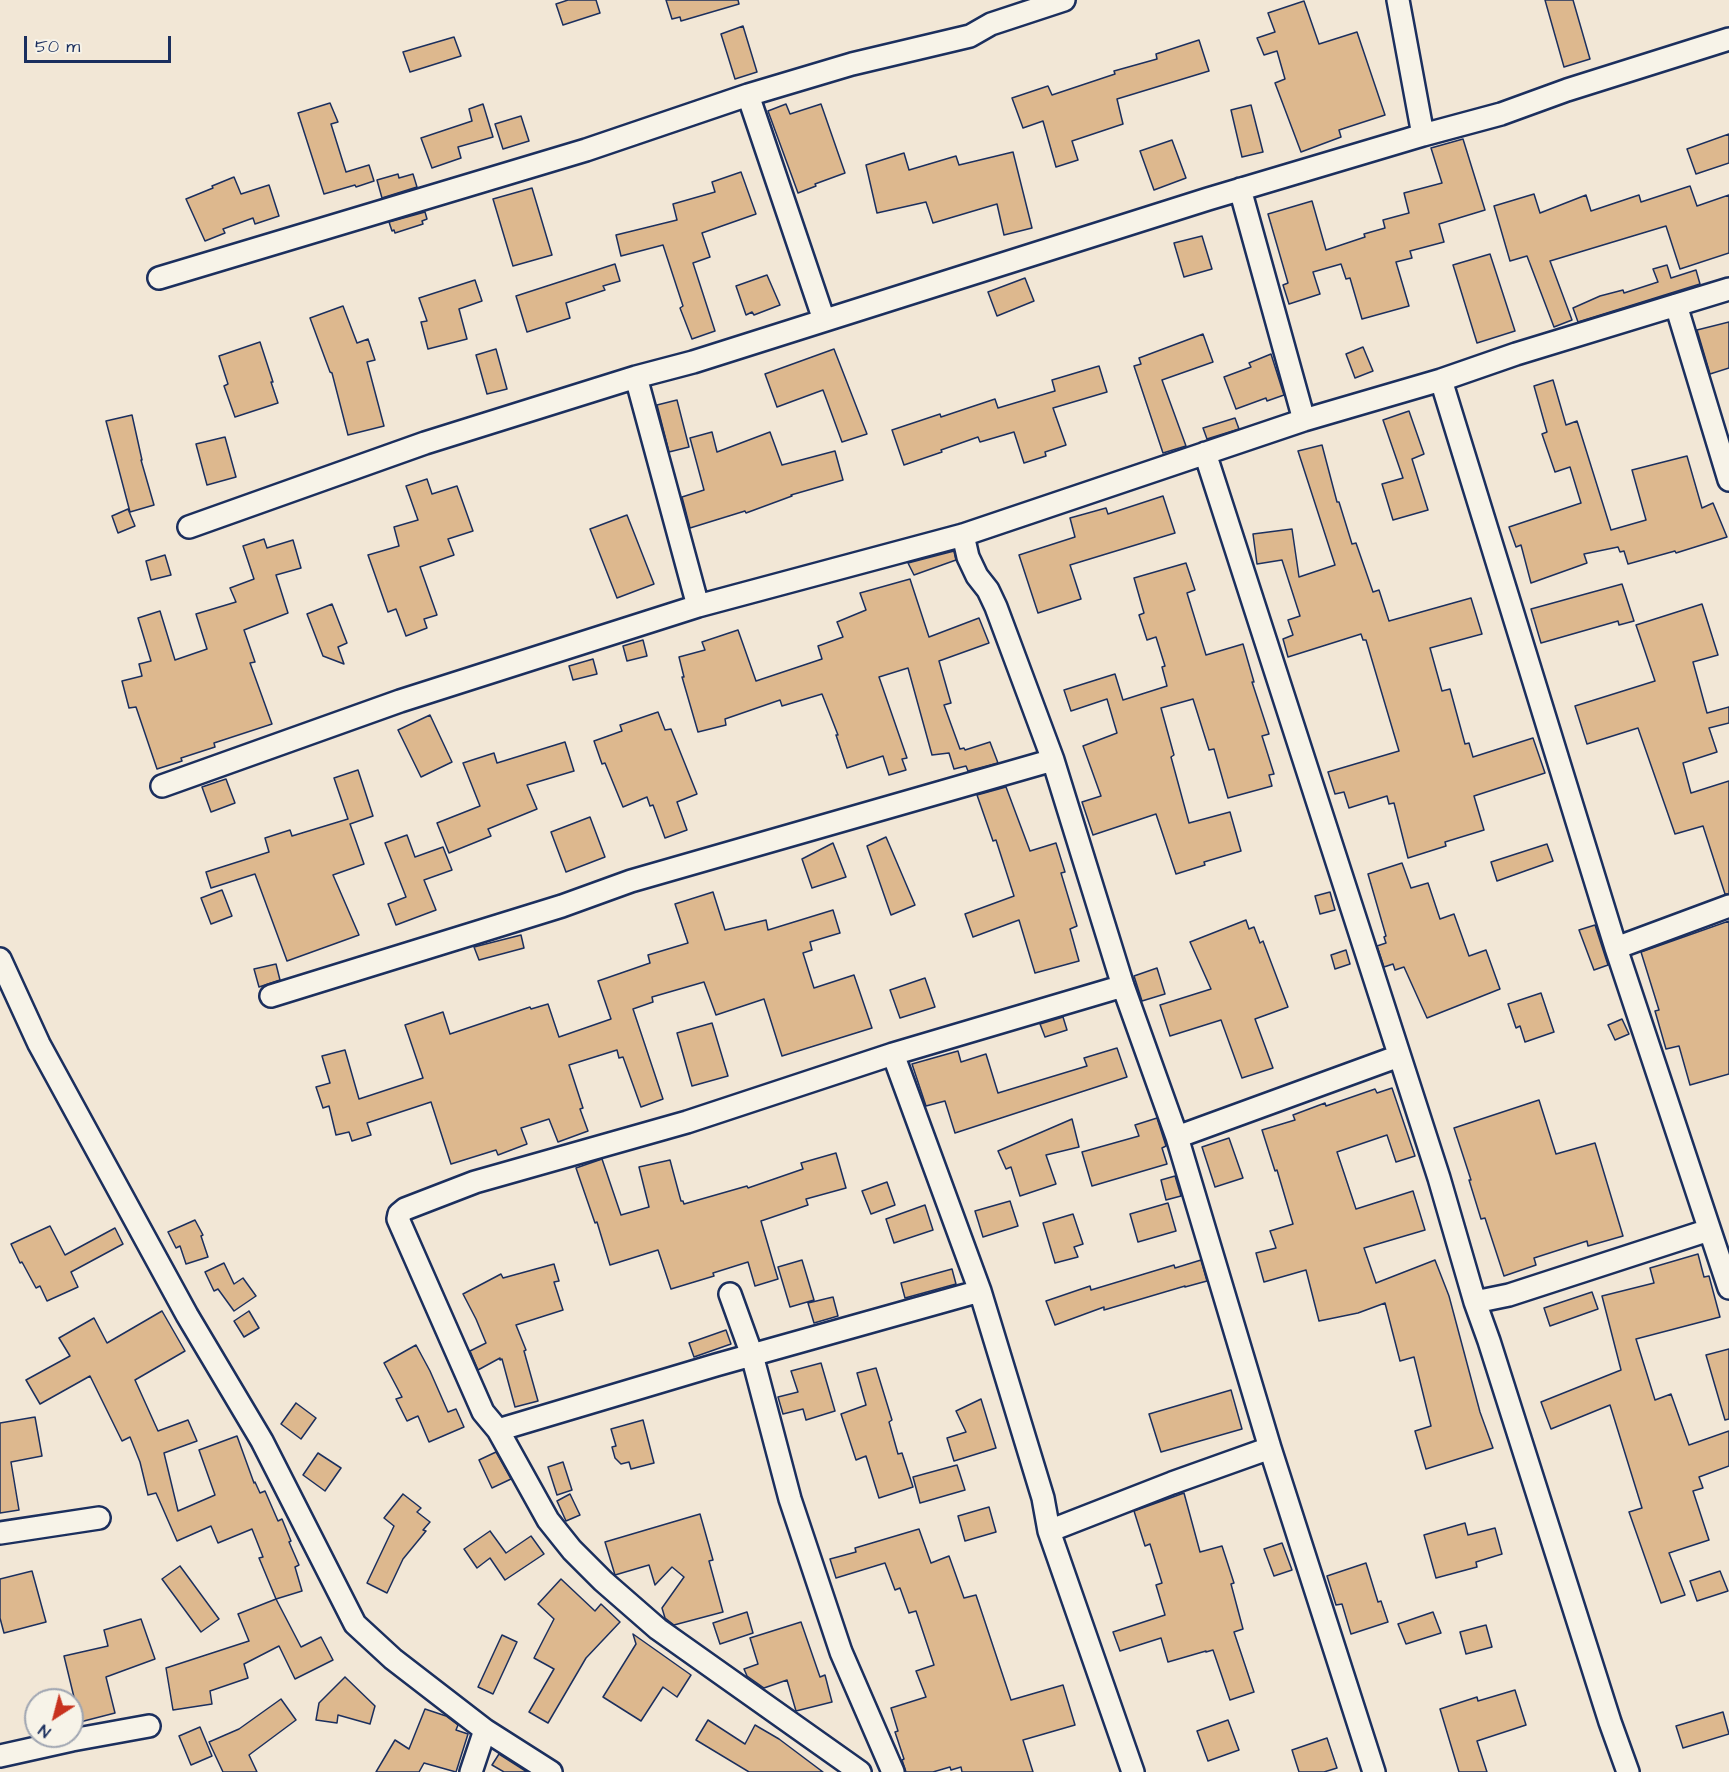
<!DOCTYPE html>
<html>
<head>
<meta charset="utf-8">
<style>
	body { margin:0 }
	#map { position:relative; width:1729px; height:1772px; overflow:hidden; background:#f2e7d6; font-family:"Architects Daughter",sans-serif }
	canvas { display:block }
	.north { position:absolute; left:24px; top:1688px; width:60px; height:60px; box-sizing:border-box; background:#f7f3e8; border:2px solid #9fa5b1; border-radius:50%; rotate:216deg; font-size:16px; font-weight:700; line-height:24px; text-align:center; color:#1b2f5e }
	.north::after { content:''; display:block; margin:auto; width:21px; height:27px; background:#c8321e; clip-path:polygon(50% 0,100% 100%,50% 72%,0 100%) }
	.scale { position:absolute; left:24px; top:36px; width:147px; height:27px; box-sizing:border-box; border:3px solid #1b2f5e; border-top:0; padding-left:8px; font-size:18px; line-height:21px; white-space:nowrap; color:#1b2f5e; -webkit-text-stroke:4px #f7f3e8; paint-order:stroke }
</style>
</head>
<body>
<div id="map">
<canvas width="1729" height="1772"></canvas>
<div class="north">N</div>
<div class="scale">50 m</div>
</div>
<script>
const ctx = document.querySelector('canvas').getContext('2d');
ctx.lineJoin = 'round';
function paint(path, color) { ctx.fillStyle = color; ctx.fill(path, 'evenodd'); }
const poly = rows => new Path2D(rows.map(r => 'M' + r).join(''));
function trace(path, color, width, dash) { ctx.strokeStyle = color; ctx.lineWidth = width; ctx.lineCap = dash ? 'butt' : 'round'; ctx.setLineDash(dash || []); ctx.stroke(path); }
const building = poly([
	[568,0,596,0,600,13,563,25,556,4,568,0],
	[666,0,738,0,739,4,681,21,680,17,672,19,666,0],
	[1545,0,1573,0,1590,59,1564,67,1545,0],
	[1304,1,1319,44,1357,32,1385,115,1339,130,1341,137,1301,152,1275,83,1285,79,1277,51,1264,55,1257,38,1275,32,1268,13,1304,1],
	[743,26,757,72,735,79,721,34,743,26],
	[454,37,461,56,410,72,403,52,454,37],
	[1199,40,1209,71,1117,99,1123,124,1072,141,1078,160,1056,167,1043,121,1023,128,1012,98,1048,86,1052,95,1115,74,1114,71,1157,59,1156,54,1199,40],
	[330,103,338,122,331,124,346,172,369,165,374,181,356,187,355,185,324,194,298,113,330,103],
	[483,104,493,137,458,147,461,158,432,168,421,138,472,121,469,109,483,104],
	[786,104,790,114,821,104,845,173,815,184,816,186,798,193,768,111,786,104],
	[1251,105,1263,152,1242,157,1231,110,1251,105],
	[521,116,529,141,503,149,495,124,521,116],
	[1729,134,1729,163,1696,174,1687,149,1729,134],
	[1463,139,1485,210,1439,224,1444,242,1410,251,1412,258,1396,262,1409,306,1362,319,1350,278,1346,279,1341,264,1313,272,1320,294,1289,304,1283,285,1288,283,1268,214,1312,201,1326,250,1365,237,1364,234,1385,228,1383,220,1409,213,1404,193,1442,183,1431,148,1463,139],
	[1172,140,1186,178,1154,190,1140,151,1172,140],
	[1013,152,1032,228,1004,235,997,204,933,223,926,202,877,213,866,165,904,153,909,170,956,156,959,165,1013,152],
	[741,172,756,214,702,233,710,257,693,263,715,331,692,339,680,308,683,306,663,245,621,256,616,235,677,220,673,204,715,192,712,182,741,172],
	[398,174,399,178,413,174,417,187,382,198,377,180,398,174],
	[234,177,241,194,269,185,279,216,255,224,253,218,223,229,225,233,205,241,186,199,213,188,212,186,234,177],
	[1690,186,1697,206,1729,195,1729,253,1680,269,1666,226,1550,261,1572,320,1554,327,1527,256,1510,261,1494,206,1534,194,1540,213,1586,195,1591,211,1639,195,1641,202,1690,186],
	[532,188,552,255,513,266,493,199,532,188],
	[425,212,427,219,422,221,423,224,395,233,394,230,392,231,389,222,425,212],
	[1202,236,1212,269,1184,277,1174,243,1202,236],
	[1490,254,1515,331,1477,343,1453,265,1490,254],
	[615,264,620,281,603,286,605,290,566,303,570,318,527,332,516,296,615,264],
	[1667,265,1671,278,1696,270,1700,284,1578,322,1573,308,1600,296,1623,290,1624,293,1658,282,1653,269,1667,265],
	[767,275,780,305,754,315,752,312,746,315,736,286,767,275],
	[1025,278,1034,301,997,316,988,292,1025,278],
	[475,280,482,301,459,309,467,339,428,349,421,322,427,321,419,298,475,280],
	[343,306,357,343,368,339,375,360,367,362,384,426,348,435,332,373,330,372,310,318,343,306],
	[1729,322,1729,368,1710,374,1697,330,1729,322],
	[1203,334,1213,362,1162,380,1186,446,1163,453,1134,366,1141,364,1139,358,1203,334],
	[260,342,273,382,271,382,278,403,235,417,224,386,228,384,219,356,260,342],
	[1363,347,1373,371,1355,378,1346,354,1363,347],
	[496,349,507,389,487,394,476,355,496,349],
	[834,349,867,434,842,442,823,390,777,407,765,374,834,349],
	[1271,354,1284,395,1267,401,1266,398,1236,409,1224,377,1251,367,1249,363,1271,354],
	[1099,366,1107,392,1053,408,1066,445,1045,452,1046,456,1024,463,1014,432,980,442,978,437,941,450,942,452,904,465,892,430,940,414,941,417,995,399,998,408,1055,391,1052,380,1099,366],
	[1553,380,1566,425,1577,421,1611,530,1646,520,1632,470,1687,456,1702,508,1713,503,1727,537,1676,553,1675,551,1628,564,1624,551,1620,552,1618,547,1584,554,1587,563,1531,583,1521,545,1516,547,1509,527,1581,503,1570,467,1555,472,1542,434,1547,432,1534,386,1553,380],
	[677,400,689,447,669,452,657,405,677,400],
	[1409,411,1424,454,1412,459,1428,510,1393,520,1382,484,1403,478,1383,420,1409,411],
	[132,415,142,460,141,460,154,505,130,512,106,421,132,415],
	[1235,418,1239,429,1207,439,1203,428,1235,418],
	[712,432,717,452,770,432,782,465,835,451,843,480,791,495,792,496,746,513,745,511,690,528,682,497,704,490,690,438,712,432],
	[225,437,236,477,207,485,196,444,225,437],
	[1322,445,1337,502,1339,502,1352,544,1356,543,1373,592,1379,590,1389,621,1471,598,1482,634,1430,648,1442,691,1450,689,1465,744,1469,743,1473,757,1533,738,1545,773,1474,796,1484,830,1445,842,1446,846,1408,858,1394,803,1389,804,1387,796,1349,808,1344,792,1335,794,1328,772,1399,751,1366,640,1363,640,1361,634,1288,657,1283,639,1293,635,1288,620,1300,616,1282,560,1257,564,1253,534,1292,529,1299,577,1335,565,1298,451,1322,445],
	[427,479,432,494,457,486,473,531,448,539,454,555,420,567,437,615,424,619,427,628,406,636,396,609,388,612,368,555,399,546,394,527,418,520,406,486,427,479],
	[1163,496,1175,533,1070,565,1081,599,1038,613,1019,555,1075,537,1070,518,1106,508,1108,514,1163,496],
	[128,509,135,526,118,533,112,516,128,509],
	[627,515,654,584,617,598,590,529,627,515],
	[264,539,267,548,293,540,301,568,276,575,288,613,244,630,255,662,250,663,272,724,214,743,215,747,181,758,182,761,157,769,136,707,129,708,122,681,142,676,139,664,151,661,138,618,160,611,175,660,207,649,196,614,236,602,230,588,254,579,243,546,264,539],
	[954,551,956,560,914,575,908,563,954,551],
	[165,555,171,575,151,580,146,561,165,555],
	[1186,563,1195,590,1187,593,1206,655,1243,644,1254,682,1252,682,1269,734,1262,736,1274,774,1269,775,1272,786,1228,798,1214,749,1209,750,1193,699,1161,708,1174,755,1171,757,1189,823,1230,812,1241,851,1204,862,1205,865,1176,874,1156,814,1093,835,1082,802,1101,796,1083,746,1117,733,1107,699,1071,711,1064,690,1115,674,1123,700,1167,686,1162,667,1165,666,1156,637,1147,640,1139,615,1144,613,1134,578,1186,563],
	[910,579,929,637,979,618,989,643,939,661,951,703,944,705,960,749,964,748,965,750,990,742,998,763,968,771,966,766,954,769,949,753,932,755,908,668,879,677,907,758,902,759,906,770,889,775,883,756,847,768,836,735,838,735,822,694,782,706,780,700,725,719,726,725,698,732,682,677,684,677,679,657,705,650,702,642,738,630,756,681,822,659,818,646,843,637,837,622,866,610,860,593,910,579],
	[1622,584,1634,621,1619,625,1618,621,1541,643,1531,609,1622,584],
	[332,604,347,643,338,647,344,664,323,656,307,614,332,604],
	[1702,604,1718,655,1693,662,1707,713,1729,707,1729,723,1709,728,1717,752,1683,763,1691,793,1729,781,1729,894,1725,894,1703,826,1675,834,1638,728,1587,744,1575,706,1655,681,1636,625,1702,604],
	[643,640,647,656,627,661,623,646,643,640],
	[593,659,597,674,573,680,569,666,593,659],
	[658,712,665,730,671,729,697,794,677,802,687,830,665,838,653,805,650,806,647,797,623,807,605,763,602,764,594,741,622,731,620,725,658,712],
	[430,715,452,762,421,777,398,730,430,715],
	[565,742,574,771,527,785,537,809,488,829,491,836,449,853,437,823,480,806,463,763,494,753,497,763,565,742],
	[358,770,373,816,350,824,364,864,333,875,359,935,287,961,255,874,211,888,206,872,269,852,265,838,290,830,292,836,348,819,334,778,358,770],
	[226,779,235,803,211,812,202,787,226,779],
	[1006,787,1030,851,1056,843,1065,872,1061,873,1077,926,1070,929,1079,961,1035,973,1019,920,973,937,965,914,1014,896,996,840,993,841,977,795,1006,787],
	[590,817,605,857,566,872,551,832,590,817],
	[407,835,415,857,443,847,452,870,424,880,436,910,396,925,388,904,406,897,385,843,407,835],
	[886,837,915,905,891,915,867,846,886,837],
	[833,843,846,877,812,888,802,859,833,843],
	[1547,844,1553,861,1497,881,1491,862,1547,844],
	[1402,863,1411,888,1428,883,1440,919,1454,914,1469,956,1486,950,1500,989,1427,1018,1404,967,1395,970,1393,964,1384,967,1377,946,1386,943,1384,937,1386,936,1368,874,1402,863],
	[222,890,232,916,211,924,201,898,222,890],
	[713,892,725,930,766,920,768,930,833,910,840,933,810,942,812,950,803,953,814,988,854,975,872,1028,782,1056,764,999,716,1015,704,982,652,997,653,1002,633,1009,663,1099,641,1107,623,1057,619,1058,617,1050,569,1065,583,1108,580,1109,588,1131,558,1142,549,1119,521,1128,527,1144,498,1155,496,1150,451,1164,431,1102,367,1123,371,1135,352,1141,349,1132,336,1135,329,1106,323,1108,316,1087,330,1083,322,1056,345,1050,359,1099,423,1078,405,1025,443,1012,450,1034,530,1007,531,1009,548,1004,559,1037,611,1019,598,981,650,963,648,955,688,943,675,904,713,892],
	[1330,892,1335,910,1320,914,1315,896,1330,892],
	[1246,920,1249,929,1254,927,1260,943,1263,941,1288,1007,1255,1019,1273,1068,1242,1078,1221,1020,1170,1036,1160,1005,1211,989,1190,942,1246,920],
	[1729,921,1729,1074,1690,1085,1679,1046,1666,1049,1655,1011,1659,1010,1641,952,1729,921],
	[1595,925,1608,965,1594,970,1579,930,1595,925],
	[521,935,524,948,479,960,474,947,521,935],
	[1346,950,1350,964,1335,969,1331,955,1346,950],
	[276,964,280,980,259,987,254,969,276,964],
	[1157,968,1165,994,1142,1001,1134,976,1157,968],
	[925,978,935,1007,900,1018,890,990,925,978],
	[1541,993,1554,1032,1525,1042,1520,1026,1516,1028,1508,1004,1541,993],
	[1063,1017,1067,1030,1045,1037,1040,1024,1063,1017],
	[1622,1019,1629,1034,1615,1040,1608,1025,1622,1019],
	[712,1023,728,1076,692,1086,677,1033,712,1023],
	[1117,1048,1127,1077,955,1133,945,1101,926,1106,912,1064,958,1051,961,1062,986,1054,998,1093,1087,1066,1084,1058,1117,1048],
	[1392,1088,1415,1156,1396,1162,1387,1135,1337,1152,1356,1209,1413,1191,1425,1230,1364,1248,1376,1283,1435,1260,1449,1296,1480,1412,1493,1448,1426,1469,1415,1431,1431,1426,1414,1357,1400,1361,1385,1303,1358,1313,1319,1321,1306,1270,1264,1282,1256,1253,1276,1248,1270,1231,1293,1224,1277,1170,1275,1171,1262,1130,1295,1120,1293,1115,1325,1103,1326,1106,1375,1089,1377,1093,1392,1088],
	[1539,1100,1556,1154,1595,1143,1623,1236,1588,1246,1587,1241,1534,1258,1536,1265,1504,1276,1485,1218,1481,1219,1469,1180,1471,1180,1454,1128,1539,1100],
	[1157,1118,1166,1146,1162,1148,1167,1164,1092,1186,1082,1152,1139,1136,1135,1125,1157,1118],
	[1072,1119,1079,1147,1046,1155,1056,1184,1020,1196,1011,1167,1006,1169,998,1151,1072,1119],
	[1229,1138,1243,1178,1215,1187,1202,1147,1229,1138],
	[836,1153,846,1188,806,1199,808,1205,761,1221,778,1279,755,1286,748,1262,713,1273,714,1276,671,1289,658,1250,610,1265,597,1222,595,1223,576,1168,602,1159,621,1215,649,1207,639,1167,670,1160,681,1201,683,1201,684,1204,747,1186,748,1188,803,1169,801,1163,836,1153],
	[1175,1176,1181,1196,1166,1200,1161,1180,1175,1176],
	[887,1182,895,1205,871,1214,862,1191,887,1182],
	[1010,1201,1018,1226,983,1237,975,1211,1010,1201],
	[1168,1203,1176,1231,1138,1242,1130,1214,1168,1203],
	[925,1205,933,1230,894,1243,886,1219,925,1205],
	[1073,1214,1083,1244,1074,1247,1078,1257,1055,1263,1043,1223,1073,1214],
	[195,1220,203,1235,201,1236,208,1257,186,1264,180,1246,176,1248,168,1232,195,1220],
	[50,1226,65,1255,115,1228,123,1244,71,1272,78,1287,47,1301,40,1286,36,1288,22,1262,20,1263,11,1244,50,1226],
	[1698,1254,1704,1277,1709,1276,1720,1317,1636,1339,1655,1400,1671,1394,1689,1445,1729,1431,1729,1466,1699,1477,1703,1488,1693,1491,1709,1540,1669,1553,1685,1595,1661,1603,1629,1512,1642,1508,1610,1405,1551,1429,1541,1402,1621,1370,1602,1296,1654,1283,1650,1268,1698,1254],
	[802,1260,814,1300,790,1307,778,1267,802,1260],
	[1201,1260,1207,1281,1185,1287,1185,1286,1104,1310,1104,1307,1055,1325,1046,1301,1090,1286,1091,1290,1174,1265,1175,1268,1201,1260],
	[224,1263,234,1284,243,1278,256,1296,234,1311,218,1289,214,1291,205,1272,224,1263],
	[554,1264,559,1281,554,1282,563,1310,516,1325,526,1350,524,1351,538,1401,515,1407,502,1359,500,1360,500,1358,478,1370,470,1351,486,1343,476,1319,463,1294,501,1274,503,1278,554,1264],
	[952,1269,956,1284,905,1298,901,1283,952,1269],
	[1592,1292,1598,1309,1550,1326,1544,1308,1592,1292],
	[833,1297,838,1316,814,1323,808,1303,833,1297],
	[162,1311,185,1351,135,1380,158,1431,188,1420,197,1441,164,1453,178,1511,215,1495,199,1450,237,1436,254,1483,255,1482,260,1493,265,1491,278,1521,282,1519,291,1541,289,1542,299,1565,295,1567,302,1591,276,1599,259,1558,263,1557,252,1529,218,1543,211,1526,177,1541,156,1493,148,1495,140,1462,130,1437,122,1441,90,1376,40,1404,26,1380,70,1356,59,1338,94,1318,107,1343,162,1311],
	[249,1311,259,1328,244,1337,234,1321,249,1311],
	[726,1330,731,1344,694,1357,689,1343,726,1330],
	[416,1345,430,1371,448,1412,456,1409,464,1427,429,1442,418,1416,407,1421,396,1399,402,1397,384,1363,416,1345],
	[1729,1349,1729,1419,1725,1420,1706,1355,1729,1349],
	[821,1363,835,1411,806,1420,803,1409,783,1414,778,1397,798,1392,791,1371,821,1363],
	[876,1368,892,1420,889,1422,898,1454,902,1453,913,1487,879,1498,866,1456,856,1460,841,1414,866,1405,857,1373,876,1368],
	[1231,1390,1242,1429,1161,1452,1149,1414,1231,1390],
	[981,1399,996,1448,954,1461,947,1438,966,1432,956,1411,981,1399],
	[296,1403,316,1418,301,1439,281,1424,296,1403],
	[35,1417,42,1456,11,1462,19,1510,0,1513,0,1423,35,1417],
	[643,1420,654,1463,631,1469,629,1462,621,1464,615,1458,612,1447,616,1446,611,1429,643,1420],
	[496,1452,511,1479,492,1488,479,1460,496,1452],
	[318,1453,341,1468,325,1491,303,1475,318,1453],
	[563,1462,572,1490,557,1495,548,1467,563,1462],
	[957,1465,965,1490,920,1503,913,1477,957,1465],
	[1184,1493,1200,1552,1222,1546,1234,1583,1231,1584,1243,1629,1234,1632,1254,1692,1230,1700,1213,1650,1206,1652,1206,1651,1168,1662,1161,1638,1120,1651,1113,1632,1165,1615,1156,1585,1162,1583,1150,1544,1145,1546,1134,1511,1184,1493],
	[403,1494,421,1508,417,1512,430,1522,423,1530,426,1531,403,1559,387,1593,367,1583,394,1526,384,1518,403,1494],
	[570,1494,580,1515,566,1521,557,1501,570,1494],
	[989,1507,996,1532,965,1541,958,1516,989,1507],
	[700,1514,713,1560,709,1561,723,1612,674,1625,665,1618,662,1608,684,1577,672,1567,655,1585,649,1565,615,1575,605,1542,700,1514],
	[1465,1523,1468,1535,1495,1528,1502,1554,1476,1562,1477,1567,1436,1578,1424,1535,1465,1523],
	[919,1529,931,1563,949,1556,964,1598,976,1595,1011,1700,1063,1685,1075,1725,1023,1740,1033,1772,962,1772,961,1767,951,1770,950,1767,933,1772,906,1772,902,1760,904,1759,895,1732,898,1731,891,1708,926,1697,916,1671,934,1665,916,1611,909,1613,900,1588,895,1590,885,1563,836,1578,830,1559,856,1552,855,1548,919,1529],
	[490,1531,506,1553,531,1536,544,1554,505,1580,490,1558,477,1568,464,1549,490,1531],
	[1282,1543,1292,1570,1274,1576,1264,1549,1282,1543],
	[1366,1563,1378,1602,1381,1601,1388,1622,1351,1634,1342,1604,1336,1605,1327,1576,1366,1563],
	[180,1566,219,1619,201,1632,162,1579,180,1566],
	[32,1571,46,1622,4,1633,0,1618,0,1579,32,1571],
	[1720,1571,1728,1591,1697,1601,1690,1581,1720,1571],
	[561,1579,595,1611,601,1604,620,1622,586,1658,548,1723,529,1712,554,1669,534,1658,554,1619,538,1604,561,1579],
	[276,1599,301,1647,321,1637,333,1660,295,1679,279,1646,244,1664,248,1678,210,1691,212,1704,173,1710,166,1668,249,1641,238,1614,276,1599],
	[747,1612,753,1633,720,1644,713,1623,747,1612],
	[1433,1612,1441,1633,1406,1644,1398,1624,1433,1612],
	[141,1619,155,1659,106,1677,115,1713,80,1722,64,1656,108,1646,104,1630,141,1619],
	[801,1622,820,1677,825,1675,832,1702,796,1711,787,1680,764,1688,747,1676,744,1669,758,1664,750,1638,801,1622],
	[1486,1625,1492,1647,1466,1654,1460,1632,1486,1625],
	[633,1634,691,1675,677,1697,663,1687,641,1721,603,1697,636,1644,633,1634],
	[502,1635,517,1642,493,1694,478,1687,502,1635],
	[345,1677,375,1706,370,1724,338,1715,337,1723,316,1720,319,1703,345,1677],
	[1515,1690,1526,1725,1477,1741,1487,1772,1459,1772,1440,1709,1477,1697,1478,1701,1515,1690],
	[281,1699,296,1720,249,1755,257,1772,223,1772,209,1742,239,1729,281,1699],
	[425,1709,446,1716,458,1725,456,1730,468,1734,456,1772,424,1763,419,1772,376,1772,395,1740,409,1749,425,1709],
	[1723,1712,1729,1734,1683,1748,1676,1726,1723,1712],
	[708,1720,745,1744,755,1725,779,1739,823,1772,749,1772,696,1740,708,1720],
	[1228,1720,1239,1750,1208,1761,1197,1731,1228,1720],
	[200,1727,212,1756,191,1765,179,1736,200,1727],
	[1327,1738,1337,1768,1324,1772,1299,1772,1292,1750,1327,1738],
	[499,1754,527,1772,504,1772,492,1765,499,1754]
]);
const minor = poly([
	[1398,0,1423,135],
	[748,95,824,320],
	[1240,189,1304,420],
	[159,278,586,150,748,95,852,64,970,36,991,24,1064,0],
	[1676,305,1729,480],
	[636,377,698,606],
	[1441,380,1616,948,1729,1288],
	[1205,453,1439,1178,1475,1302],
	[189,527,425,443,636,377,693,362,1208,199,1423,135,1501,114,1567,90,1729,39],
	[1053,760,1123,986,1177,1137,1270,1448,1374,1772],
	[162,786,400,701,698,606,963,535,1304,420,1441,380,1516,354,1729,289],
	[1616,948,1729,906],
	[0,959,39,1044,187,1315,262,1441,355,1624,393,1659,485,1730,551,1772],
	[271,996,562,906,631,881,1053,760,996,607,988,590,977,576,968,557,963,535],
	[893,1054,980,1291,1043,1498,1049,1531,1133,1772],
	[1177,1137,1399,1056],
	[730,1294,752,1355,790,1499,841,1652,893,1772],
	[498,1430,716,1365,980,1291],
	[1049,1531,1172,1483,1270,1448],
	[0,1533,99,1518],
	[0,1756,72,1740,149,1726],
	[471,1772,485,1730],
	[860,1772,658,1629,603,1581,572,1550,548,1520,498,1430,483,1412,398,1219,399,1214,405,1209,475,1182,687,1122,893,1054,1123,986],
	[1628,1772,1610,1722,1489,1341,1475,1302,1509,1295,1709,1230]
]);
paint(building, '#ddb88e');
trace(building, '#1b2f5e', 1.5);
trace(minor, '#1b2f5e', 26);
trace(minor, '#f7f3e8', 21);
</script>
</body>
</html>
